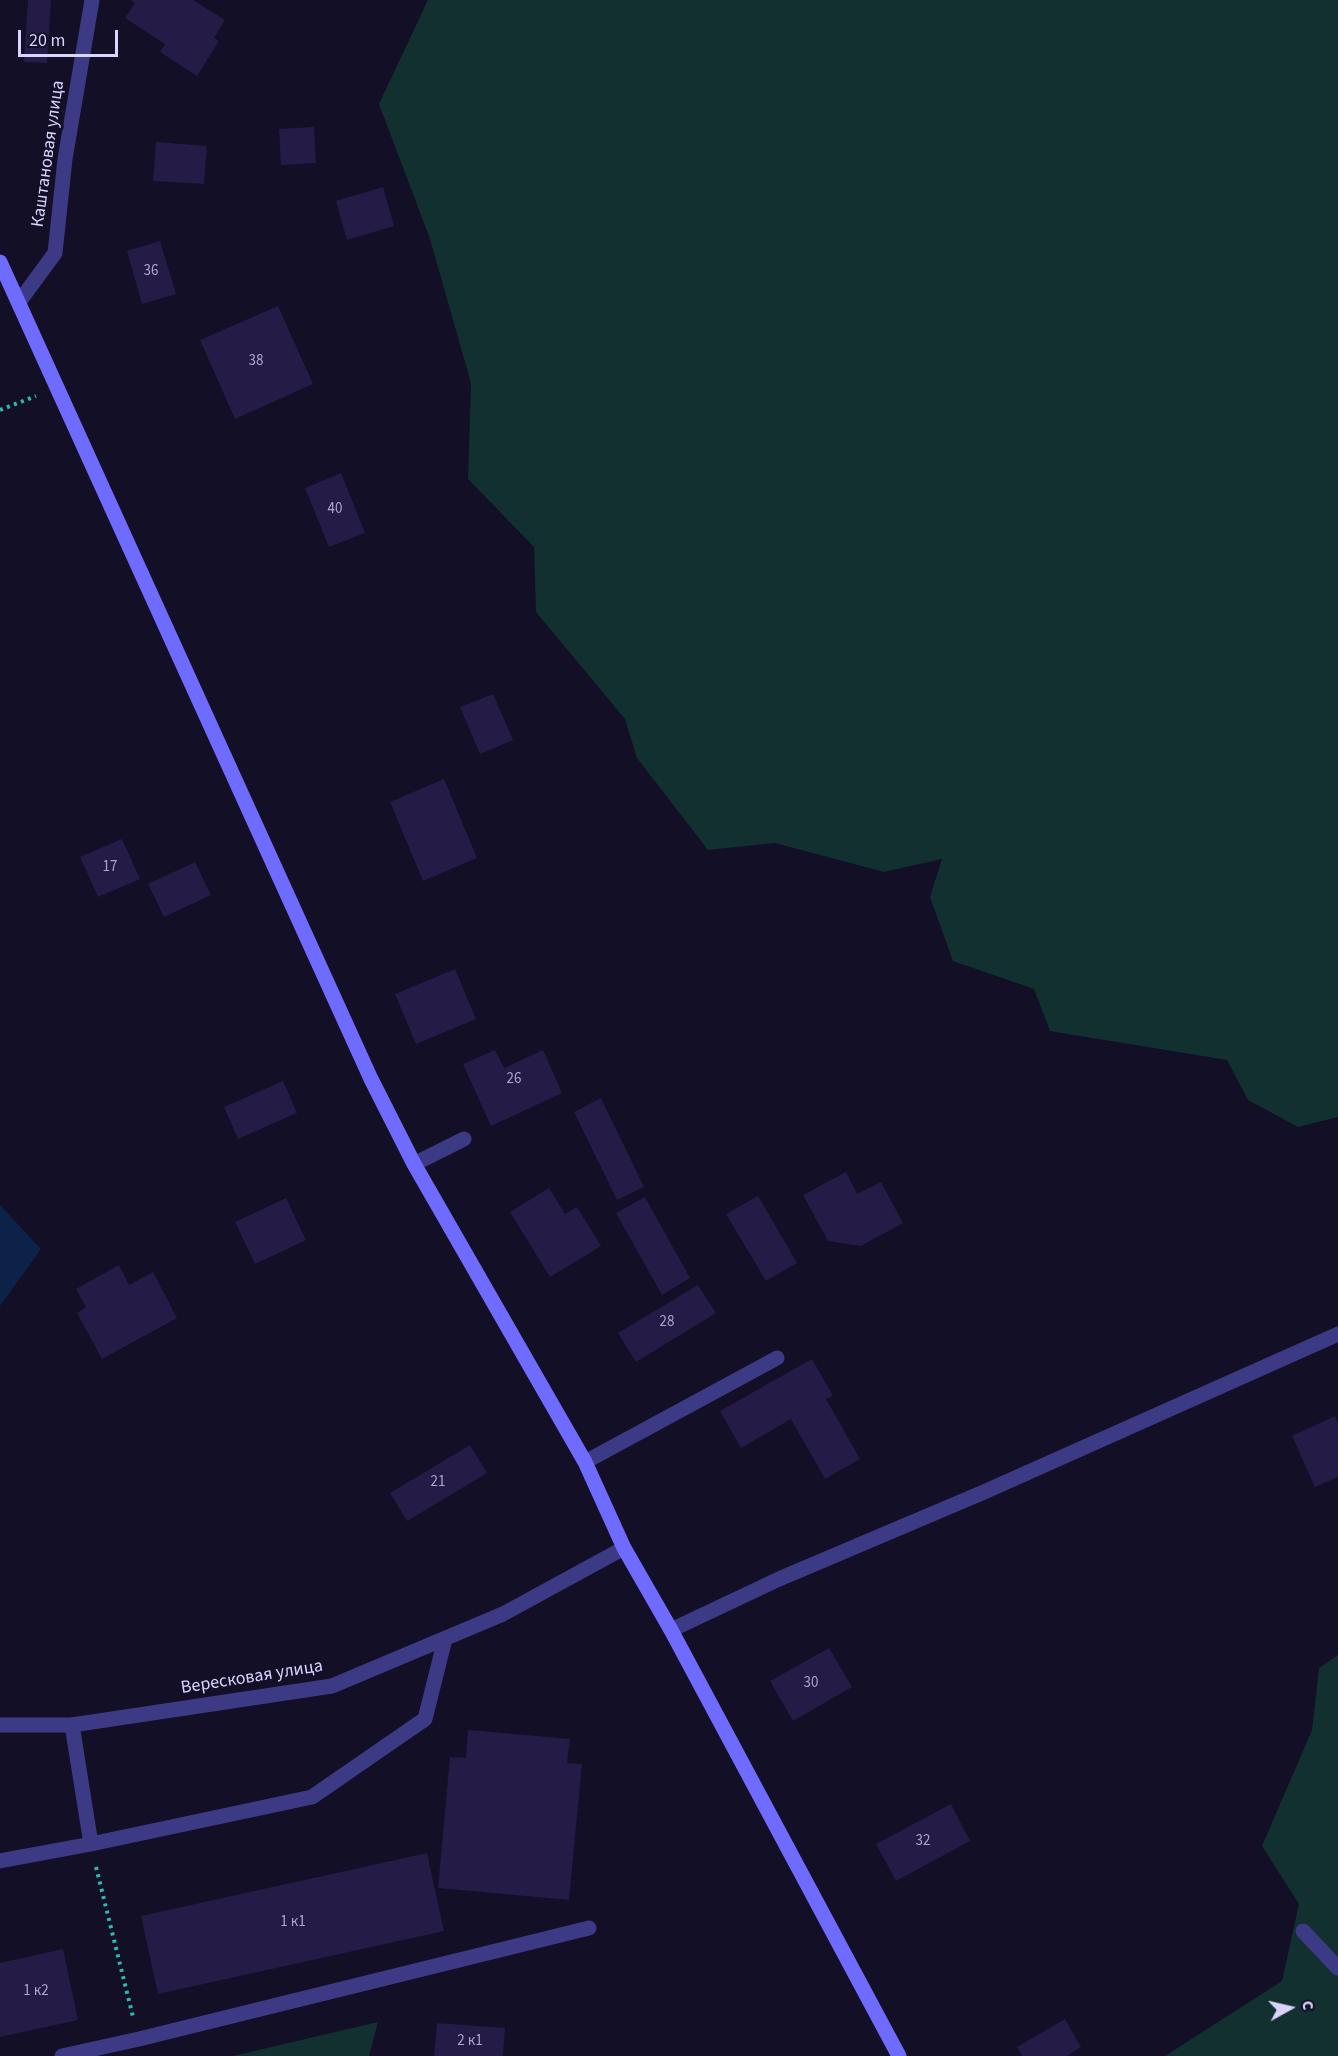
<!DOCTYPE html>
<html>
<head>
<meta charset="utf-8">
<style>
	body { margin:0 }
	#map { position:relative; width:1338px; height:2056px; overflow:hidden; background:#130f26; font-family:"Source Sans 3",sans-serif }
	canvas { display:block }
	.north { position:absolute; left:1260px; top:1978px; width:60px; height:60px; -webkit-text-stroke:4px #130f26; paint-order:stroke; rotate:82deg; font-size:16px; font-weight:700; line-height:24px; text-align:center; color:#d9d4ff }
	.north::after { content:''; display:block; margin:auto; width:21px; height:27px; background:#d9d4ff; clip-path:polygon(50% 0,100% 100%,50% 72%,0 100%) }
	.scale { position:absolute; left:18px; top:30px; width:100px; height:27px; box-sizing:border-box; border:3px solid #d9d4ff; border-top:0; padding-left:8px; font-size:18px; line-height:21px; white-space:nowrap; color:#d9d4ff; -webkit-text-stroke:4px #130f26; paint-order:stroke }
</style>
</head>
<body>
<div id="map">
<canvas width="1338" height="2056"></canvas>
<div class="north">С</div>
<div class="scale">20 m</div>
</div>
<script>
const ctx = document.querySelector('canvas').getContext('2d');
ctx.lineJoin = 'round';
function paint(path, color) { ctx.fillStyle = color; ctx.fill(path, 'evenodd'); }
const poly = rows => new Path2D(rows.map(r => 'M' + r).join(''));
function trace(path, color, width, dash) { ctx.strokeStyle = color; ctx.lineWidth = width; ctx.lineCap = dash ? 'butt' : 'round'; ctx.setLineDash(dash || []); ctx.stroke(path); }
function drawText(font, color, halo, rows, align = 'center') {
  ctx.font = font + ' "Source Sans 3",sans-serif'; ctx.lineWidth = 6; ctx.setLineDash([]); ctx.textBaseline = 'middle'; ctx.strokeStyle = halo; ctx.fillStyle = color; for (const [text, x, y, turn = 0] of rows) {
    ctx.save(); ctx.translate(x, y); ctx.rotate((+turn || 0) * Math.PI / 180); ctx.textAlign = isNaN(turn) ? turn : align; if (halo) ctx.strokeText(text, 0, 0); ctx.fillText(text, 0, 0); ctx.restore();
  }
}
const green = poly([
	[428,0,1338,0,1338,1117,1298,1127,1248,1100,1227,1060,1050,1031,1034,989,953,961,930,897,942,859,884,872,775,843,708,850,637,758,625,719,536,612,534,547,468,479,471,383,430,239,379,104],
	[1338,1655,1338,2056,1165,2056,1282,1981,1299,1904,1262,1846,1312,1730,1319,1668],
	[378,2022,369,2056,233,2056]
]);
const water = poly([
	[0,1205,41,1249,0,1306]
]);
const building = poly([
	[28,0,51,0,47,63,24,62],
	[131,0,193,0,225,20,214,38,219,41,197,76,160,52,165,44,125,18,135,3],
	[314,127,316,163,281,165,279,129],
	[156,142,207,146,204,184,153,181],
	[383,187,394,226,347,240,336,201],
	[160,241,176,294,142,304,127,251],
	[278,306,313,384,235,419,200,340],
	[341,473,365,533,329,547,305,488],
	[493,694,513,740,480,754,460,707],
	[444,779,477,858,423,881,390,802],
	[122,839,140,879,98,897,80,857],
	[195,862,211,895,164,917,148,884],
	[455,969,476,1019,416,1044,395,994],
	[495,1050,504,1068,543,1050,562,1093,491,1126,463,1064],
	[283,1081,297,1113,238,1139,224,1107],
	[601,1098,644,1187,617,1200,574,1112],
	[846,1172,857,1194,881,1182,903,1223,861,1246,828,1241,803,1195],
	[549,1188,565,1214,577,1207,601,1246,550,1277,510,1212],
	[758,1196,797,1263,766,1281,726,1214],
	[645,1197,690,1278,662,1295,616,1213],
	[286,1198,306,1240,255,1264,235,1222],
	[119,1265,129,1285,153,1272,177,1318,102,1359,77,1313,86,1307,76,1289],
	[698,1285,716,1313,636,1362,618,1333],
	[812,1359,833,1396,826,1399,860,1459,825,1479,791,1419,741,1448,720,1411],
	[1335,1416,1338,1423,1338,1477,1315,1487,1292,1436],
	[470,1445,487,1473,407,1521,390,1493],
	[829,1648,852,1687,793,1721,770,1681],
	[468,1730,570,1739,567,1763,582,1764,569,1900,438,1888,450,1757,466,1758],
	[951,1804,970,1841,896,1881,876,1844],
	[427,1853,444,1931,158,1994,141,1916],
	[63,1949,78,2020,0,2037,0,1963],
	[1065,2019,1081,2047,1067,2056,1022,2056,1017,2047],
	[437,2023,505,2028,503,2056,434,2056]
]);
const path = poly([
	[0,410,36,396],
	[96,1867,133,2017]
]);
const lane = poly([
	[414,1164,464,1139],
	[585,1462,777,1358],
	[671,1630,779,1579,984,1492,1338,1334],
	[91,1844,312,1797,425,1719,445,1639],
	[0,1861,91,1844,72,1725],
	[62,2056,139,2039,589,1928]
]);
const street = poly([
	[19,302,55,253,65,159,92,0],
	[0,1725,72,1725,332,1686,503,1614,624,1548],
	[1303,1931,1338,1968]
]);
const secondary = poly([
	[0,262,371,1079,414,1164,585,1462,624,1548,671,1630,899,2056]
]);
const numberNames = [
	["36",151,272],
	["38",256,362],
	["40",335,510],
	["17",110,868],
	["26",514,1080],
	["28",667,1323],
	["21",438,1483],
	["30",811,1684],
	["32",923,1842],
	["1 к1",293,1923],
	["1 к2",36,1992],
	["2 к1",470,2042]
];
const streetNames = [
	["Каштановая улица",49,154,-82],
	["Вересковая улица",252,1678,-9]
];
paint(green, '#12302f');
paint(water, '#0c2248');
paint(building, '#241b47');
trace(path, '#2fb8b0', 4, [3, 4.5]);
trace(lane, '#3d3a85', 15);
trace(street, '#3d3a85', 15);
trace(secondary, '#6f6bff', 15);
drawText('15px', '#aca6d1', null, numberNames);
drawText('18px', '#d9d4ff', '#130f26', streetNames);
</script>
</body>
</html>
